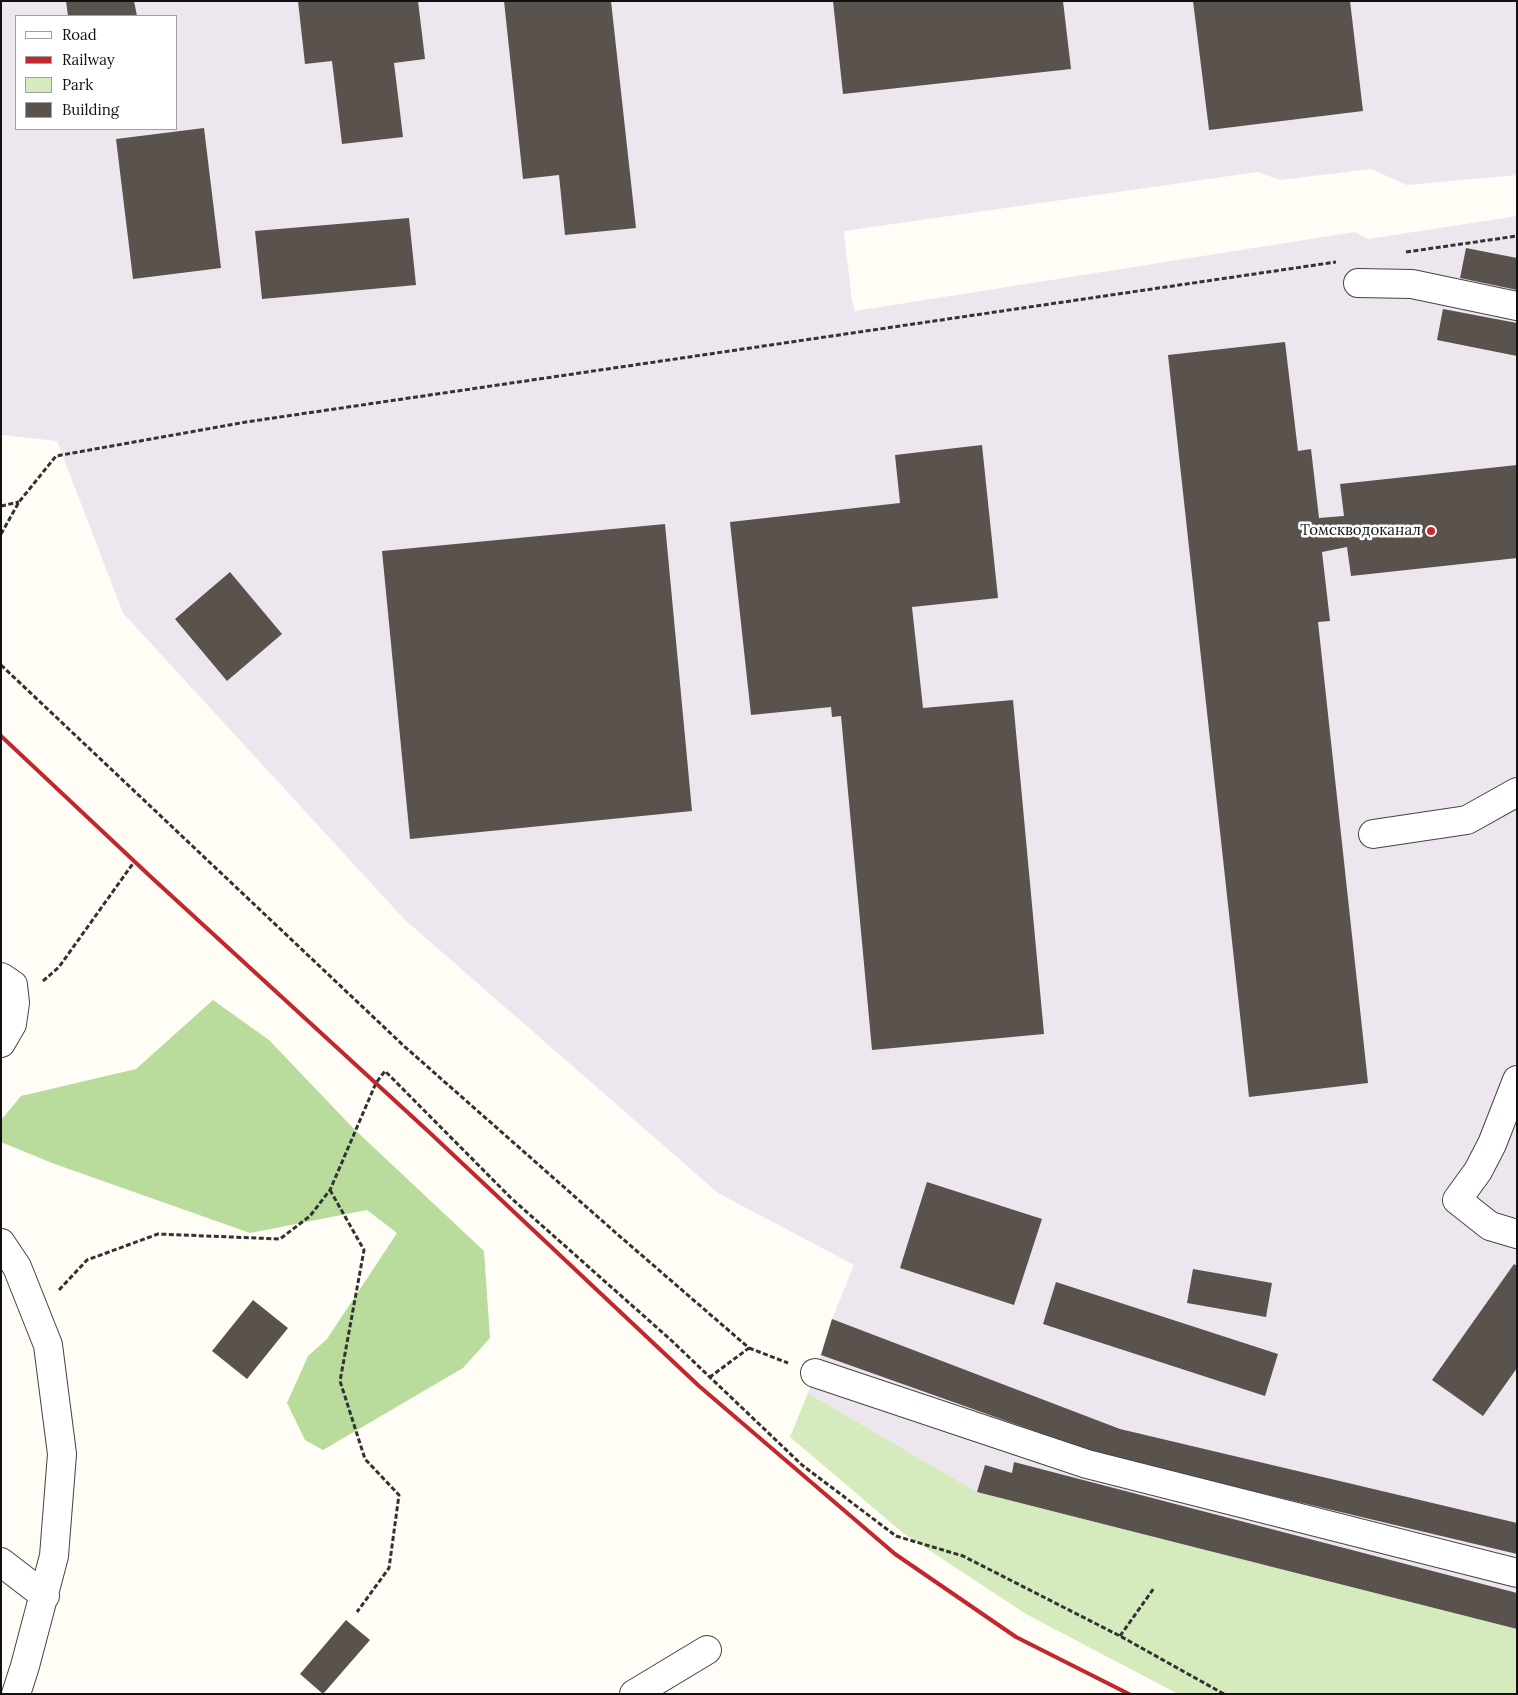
<!DOCTYPE html>
<html>
<head>
<meta charset="utf-8">
<style>
	body { margin:0 }
	#map { position:relative; width:1518px; height:1695px; overflow:hidden; background:#fffdf5; font-family:Lora,serif }
	canvas { display:block }
	.frame { position:absolute; inset:0; border:2px solid #111; pointer-events:none }
	.legend { position:absolute; left:15px; top:15px; width:162px; height:115px; box-sizing:border-box; background:#fff; border:1px solid #a0a0a0; margin:0; padding:6px 9px; list-style:none; font-size:15px; color:#111 }
	.legend li { display:flex; align-items:center; gap:10px; height:25px }
	.legend b { width:25px; border:1px solid #a0a0a0 }
</style>
</head>
<body>
<div id="map">
<canvas width="1518" height="1695"></canvas>
<div class="frame"></div>
<ul class="legend">
<li><b style="height:6px;background:#fff"></b>Road</li>
<li><b style="height:6px;background:#c4262e"></b>Railway</li>
<li><b style="height:14px;background:#d5ebbd"></b>Park</li>
<li><b style="height:14px;background:#5a524d"></b>Building</li>
</ul>
</div>
<script>
const ctx = document.querySelector('canvas').getContext('2d');
ctx.lineJoin = 'round';
function paint(path, color) { ctx.fillStyle = color; ctx.fill(path, 'evenodd'); }
const poly = rows => new Path2D(rows.map(r => 'M' + r).join(''));
function trace(path, color, width, dash) { ctx.strokeStyle = color; ctx.lineWidth = width; ctx.lineCap = dash ? 'butt' : 'round'; ctx.setLineDash(dash || []); ctx.stroke(path); }
function drawText(font, color, halo, rows, align = 'center') {
  ctx.font = font + ' Lora,serif'; ctx.lineWidth = 5; ctx.setLineDash([]); ctx.textBaseline = 'middle'; ctx.strokeStyle = halo; ctx.fillStyle = color; for (const [text, x, y, turn = 0] of rows) {
    ctx.save(); ctx.translate(x, y); ctx.rotate((+turn || 0) * Math.PI / 180); ctx.textAlign = isNaN(turn) ? turn : align; if (halo) ctx.strokeText(text, 0, 0); ctx.fillText(text, 0, 0); ctx.restore();
  }
}
const industrial = poly([
	[1,1,1517,1,1517,175,1407,185,1371,169,1280,180,1258,172,844,231,852,301,855,311,1355,232,1368,239,1517,216,1517,1629,977,1492,808,1393,832,1319,854,1265,718,1193,404,919,123,613,57,441,2,435],
	[16,16,176,16,176,129,16,129]
]);
const green = poly([
	[808,1393,977,1492,1517,1629,1517,1694,1178,1694,1026,1614,903,1533,790,1437]
]);
const forest = poly([
	[213,1000,269,1040,353,1128,484,1251,490,1338,463,1368,323,1450,305,1440,287,1403,308,1356,327,1339,397,1233,367,1210,250,1233,52,1163,1,1142,1,1120,21,1096,136,1069]
]);
const building = poly([
	[66,1,134,1,137,16,68,16],
	[298,1,418,1,425,59,394,63,403,137,342,144,332,61,305,64],
	[504,1,611,1,636,228,565,235,559,175,523,179],
	[833,1,1063,1,1071,69,843,94],
	[1193,1,1350,1,1363,111,1209,130],
	[204,128,221,268,133,279,116,139],
	[409,218,416,285,262,299,255,231],
	[1466,248,1517,258,1517,290,1460,278],
	[1443,309,1517,323,1517,356,1437,340],
	[1285,342,1298,451,1311,449,1319,518,1344,516,1340,484,1517,465,1517,558,1351,576,1347,547,1322,552,1330,621,1318,622,1368,1083,1249,1097,1168,355],
	[982,445,998,598,912,607,923,708,1013,700,1044,1034,872,1050,841,716,832,717,831,707,751,715,730,522,900,503,895,455],
	[665,524,692,811,410,839,382,551],
	[230,572,282,634,227,681,175,619],
	[927,1182,1042,1219,1014,1305,900,1268],
	[1514,1264,1517,1266,1517,1368,1483,1416,1432,1380],
	[1193,1269,1272,1283,1266,1317,1187,1303],
	[1056,1282,1278,1354,1265,1396,1043,1324],
	[253,1300,288,1328,247,1379,212,1351],
	[832,1319,1120,1429,1517,1523,1517,1554,1105,1456,821,1355],
	[1014,1462,1517,1593,1517,1629,977,1492,985,1465,1012,1473],
	[346,1620,370,1640,323,1694,300,1674]
]);
const path = poly([
	[1406,252,1517,236],
	[1,506,19,502],
	[1,534,19,502,56,456,246,422,1336,262],
	[1,665,404,1046,616,1233,749,1348,710,1377],
	[43,981,59,967,134,862],
	[330,1190,364,1250,340,1381,365,1459,399,1495,389,1568,357,1612],
	[59,1290,87,1260,158,1234,280,1239,310,1216,330,1190,376,1083,385,1071,511,1198,672,1341,802,1465,896,1536,963,1556,1120,1636,1224,1694],
	[749,1348,788,1363],
	[1120,1636,1154,1588]
]);
const minor = poly([
	[1358,283,1412,284,1517,306],
	[1373,834,1467,820,1517,792],
	[1,977,13,985,15,1003,12,1024,1,1043],
	[1517,1080,1492,1144,1478,1171,1457,1200,1490,1226,1517,1234],
	[1,1243,17,1267,48,1345,62,1454,54,1556,25,1666,16,1694],
	[815,1373,1087,1464,1517,1573],
	[1,1562,45,1596],
	[634,1694,707,1650]
]);
const rail = poly([
	[1,736,151,877,429,1132,699,1386,895,1554,1016,1637,1129,1694]
]);
const markers = [
	[1431,531,5,"#c4262e"]
];
const poiNames = [
	["Томскводоканал",1421,531]
];
paint(industrial, '#eee6ef');
paint(green, '#d5ebbd');
paint(forest, '#b9dc9c');
paint(building, '#5a524d');
trace(minor, '#444', 30);
trace(path, '#333', 3, [5, 2.5]);
trace(minor, '#fff', 28);
trace(rail, '#c4262e', 4);
for (const [x, y, r, color] of markers) { const dot = new Path2D(); dot.arc(x, y, r, 0, 2 * Math.PI); ctx.fillStyle = color; ctx.fill(dot); trace(dot, '#fff', 2); }
drawText('15px', '#111', '#fff', poiNames, 'right');
</script>
</body>
</html>
